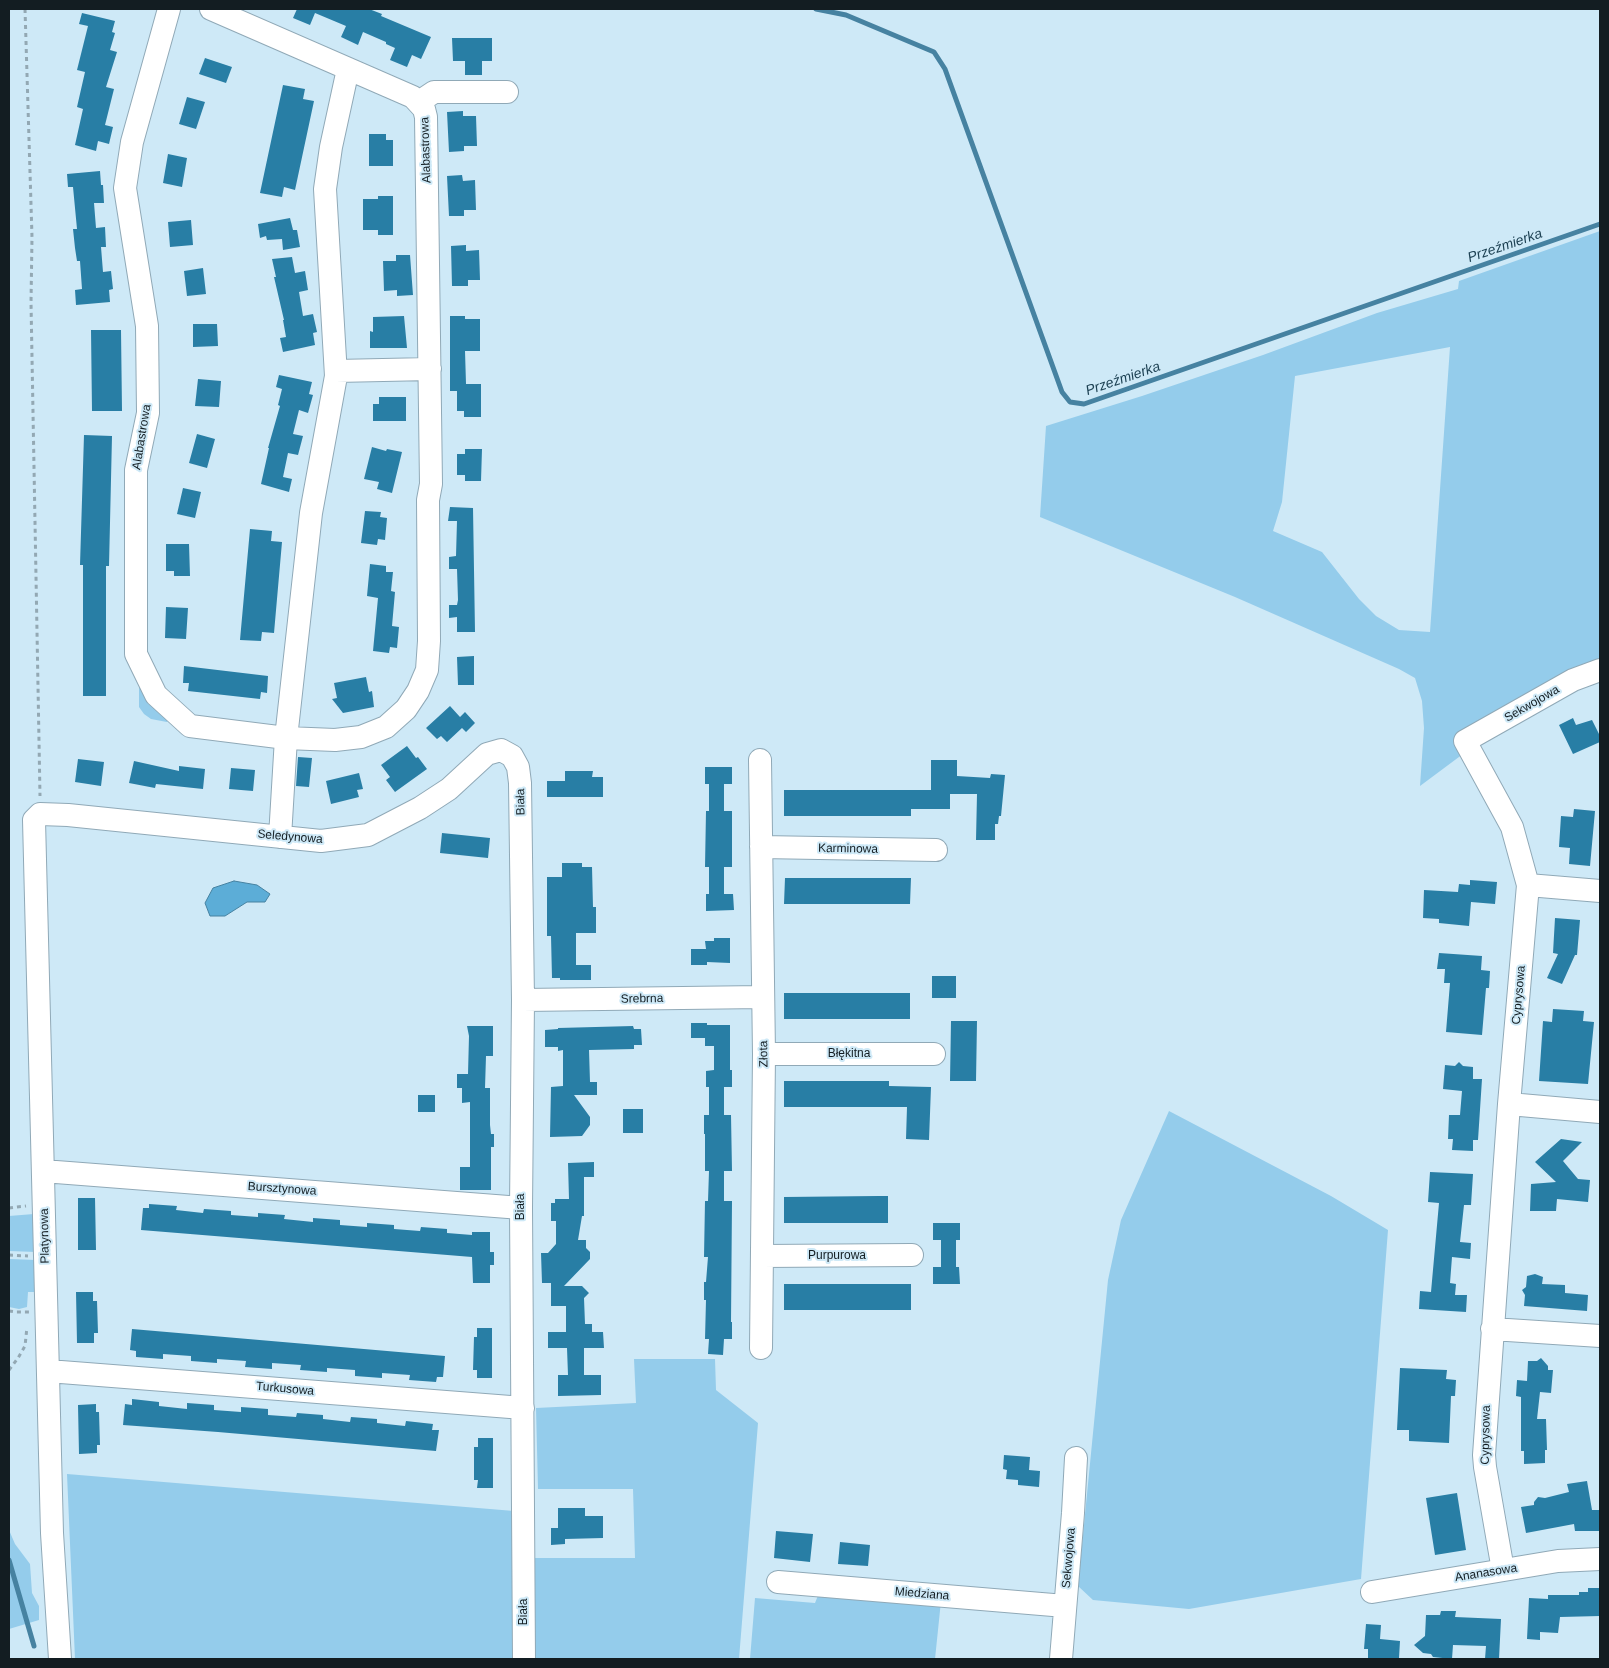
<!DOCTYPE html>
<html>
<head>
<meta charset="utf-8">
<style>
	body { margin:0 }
	#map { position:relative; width:1609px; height:1668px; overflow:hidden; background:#cee9f7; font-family:Helvetica,sans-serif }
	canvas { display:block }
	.frame { position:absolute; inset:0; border:10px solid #131d22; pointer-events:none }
</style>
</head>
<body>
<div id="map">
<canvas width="1609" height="1668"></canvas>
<div class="frame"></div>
</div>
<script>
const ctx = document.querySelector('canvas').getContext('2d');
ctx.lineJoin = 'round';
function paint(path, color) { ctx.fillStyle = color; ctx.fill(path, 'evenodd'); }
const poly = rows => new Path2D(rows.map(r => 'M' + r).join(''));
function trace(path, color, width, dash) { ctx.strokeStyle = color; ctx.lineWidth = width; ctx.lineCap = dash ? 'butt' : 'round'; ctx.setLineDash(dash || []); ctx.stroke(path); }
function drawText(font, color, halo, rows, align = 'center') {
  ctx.font = font + ' Helvetica,sans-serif'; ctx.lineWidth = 4; ctx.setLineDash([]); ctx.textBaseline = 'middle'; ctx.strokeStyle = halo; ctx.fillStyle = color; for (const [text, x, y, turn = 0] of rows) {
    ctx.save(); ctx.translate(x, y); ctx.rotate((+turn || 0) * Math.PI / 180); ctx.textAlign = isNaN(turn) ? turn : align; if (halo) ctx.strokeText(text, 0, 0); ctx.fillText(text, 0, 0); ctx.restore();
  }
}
const green = poly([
	[1600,231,1600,663,1463,754,1420,786,1424,728,1422,701,1415,678,1399,669,1235,597,1040,517,1046,426,1142,396,1263,355,1377,313,1458,289,1459,281],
	[1450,347,1430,632,1399,630,1376,616,1359,599,1322,552,1273,531,1282,502,1295,376],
	[139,688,143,688,169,717,167,722,151,719,144,714,139,707],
	[1169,1111,1331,1196,1388,1230,1361,1579,1189,1609,1093,1600,1078,1586,1108,1280,1121,1220],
	[34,1214,36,1252,9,1251,9,1216],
	[9,1259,36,1260,35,1292,28,1292,27,1307,19,1309,9,1307],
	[634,1359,715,1359,716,1390,758,1423,739,1659,534,1659,532,1558,635,1558,633,1489,538,1489,536,1408,636,1403],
	[67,1474,514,1511,516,1659,75,1659],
	[9,1530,15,1544,30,1564,32,1593,39,1606,39,1620,9,1629],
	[819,1593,941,1601,935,1659,750,1659,755,1598,815,1603]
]);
const water = poly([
	[234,881,257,885,270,894,265,902,247,902,225,916,210,916,205,903,213,888,234,881]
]);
const stream = poly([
	[816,9,846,15,934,52,945,69,1062,392,1070,402,1084,404,1600,224],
	[9,1560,34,1646]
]);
const building = poly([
	[297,9,369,9,382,14,381,16,431,37,421,59,412,55,407,67,390,60,395,48,386,44,386,42,363,32,358,45,341,37,346,26,315,13,310,25,293,18],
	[82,13,115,21,112,32,115,33,110,50,117,52,106,87,114,89,105,125,113,127,109,144,98,141,96,151,75,145,83,109,77,107,85,72,77,70,88,26,79,24],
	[452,38,492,38,492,61,482,61,482,75,465,75,465,61,453,61],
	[205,58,232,67,226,83,199,74],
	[283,85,305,89,303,99,314,101,295,190,284,187,282,197,260,193],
	[187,97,205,102,196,129,179,124],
	[463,111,463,116,476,116,477,146,464,146,464,151,449,152,447,112],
	[369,134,386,134,386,140,393,140,393,166,369,166],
	[168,154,187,158,182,187,163,183],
	[100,171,101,185,103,185,104,203,94,203,96,228,105,227,106,247,101,247,103,272,111,271,113,289,109,290,110,302,76,305,75,290,82,289,80,261,77,261,75,248,73,229,77,229,73,187,68,187,67,174],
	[462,175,463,181,475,180,476,210,464,210,464,216,449,216,447,176],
	[378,196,393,196,393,235,378,235,378,230,363,230,363,199,378,199],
	[290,218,293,230,297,230,300,247,283,250,282,239,267,240,266,236,260,238,258,224],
	[191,220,193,245,170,247,168,222],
	[466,245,466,251,479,250,480,280,468,280,468,286,452,286,451,246],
	[396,255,410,255,413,295,397,296,397,290,384,291,383,261,396,261],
	[292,257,295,273,305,271,308,290,299,292,303,316,313,314,317,332,313,333,315,345,283,352,280,338,286,337,283,320,284,320,274,277,276,277,272,259],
	[203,268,206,294,187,296,184,271],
	[404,316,407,348,370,348,370,331,373,332,373,317],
	[450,316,465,316,465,319,480,319,480,351,465,351,466,384,481,384,481,417,464,417,464,411,457,411,457,391,450,391],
	[193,324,217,324,218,346,193,347],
	[91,330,121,330,122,411,92,411],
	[279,375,312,382,309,394,313,395,308,413,299,410,293,434,303,436,298,455,288,453,283,477,292,479,289,492,261,484,269,448,268,448,280,406,278,405,282,389,276,387],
	[198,379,221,381,219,407,195,406],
	[379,397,406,397,406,421,373,421,373,404,379,404],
	[197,434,215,439,207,468,189,463],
	[84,435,112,436,109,566,106,566,106,696,83,696,83,565,80,565],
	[372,447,386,451,387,449,402,452,392,493,377,489,379,482,364,479],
	[465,449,482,449,481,481,465,481,465,475,457,475,457,454,465,454],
	[183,488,201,492,195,518,177,514],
	[450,507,473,508,475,632,457,632,457,617,449,618,449,605,457,605,458,600,457,569,449,569,449,557,456,556,457,521,448,521],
	[365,511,381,512,380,517,387,518,385,540,378,539,377,545,361,543],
	[250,529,272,531,271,541,282,542,274,633,262,632,261,641,240,640],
	[166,544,189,544,190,576,174,576,174,571,166,571],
	[370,564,386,566,386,572,393,572,391,591,395,592,392,626,399,627,397,648,390,647,389,653,373,651,378,598,367,596],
	[166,607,188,608,186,639,165,638],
	[474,656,474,685,458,685,457,657],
	[184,666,268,676,267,693,261,692,260,699,188,691,189,683,183,683],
	[366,677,369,692,372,691,374,707,343,713,332,699,337,698,334,683],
	[450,706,460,717,465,712,475,723,466,732,462,728,447,742,441,736,437,739,426,728],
	[1573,718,1576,725,1592,720,1600,736,1600,742,1573,754,1559,725],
	[407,746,416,758,418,757,427,769,395,792,386,780,390,777,381,765],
	[298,757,312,758,309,787,296,786],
	[78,759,104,762,101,786,75,782],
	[931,760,957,760,957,776,990,778,991,774,1005,775,1001,816,999,816,998,824,995,824,995,840,976,840,977,794,950,794,950,809,911,809,911,816,784,816,784,790,931,790],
	[134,761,179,771,179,766,205,769,203,789,156,784,155,788,129,783],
	[705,767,732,767,732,784,724,784,724,811,732,811,732,867,724,867,724,894,733,894,734,910,706,911,706,894,709,894,709,867,705,867,706,811,709,811,709,784,705,784],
	[231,768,255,770,253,791,229,789],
	[565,771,593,771,592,777,603,777,603,797,547,797,547,781,565,781],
	[359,773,363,789,357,790,359,797,331,804,326,781],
	[1574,809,1595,811,1590,866,1569,864,1570,848,1559,847,1561,816,1573,817],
	[442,833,490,838,488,858,440,853],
	[562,863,582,863,582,867,592,867,593,907,596,907,596,933,576,933,576,965,591,965,591,980,560,980,560,978,552,978,551,936,547,936,547,877,562,877],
	[785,878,911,878,910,904,784,904],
	[1470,880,1497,882,1495,904,1471,902,1469,926,1439,923,1439,919,1423,918,1424,890,1458,892,1459,884,1470,885],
	[1555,918,1580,920,1577,955,1575,955,1562,984,1547,978,1558,954,1553,953],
	[714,938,730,938,730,963,707,962,707,965,691,965,691,949,706,949,705,941,714,941],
	[1439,953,1482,956,1481,970,1490,971,1489,988,1486,988,1482,1035,1446,1032,1450,983,1444,983,1445,969,1437,969],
	[932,976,956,976,956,998,932,998],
	[784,993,910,993,910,1019,784,1019],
	[1553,1009,1584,1011,1583,1021,1594,1022,1588,1084,1539,1081,1543,1021,1552,1022],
	[951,1021,977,1021,976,1081,950,1081],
	[691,1023,707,1023,707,1025,730,1025,730,1070,732,1070,732,1087,724,1087,724,1115,731,1115,732,1171,724,1171,724,1201,732,1201,731,1322,732,1322,732,1339,724,1339,723,1355,708,1354,709,1339,705,1339,706,1300,704,1300,704,1282,706,1282,708,1257,704,1257,705,1201,708,1201,709,1171,705,1171,705,1134,704,1134,704,1115,709,1115,709,1087,706,1087,706,1071,714,1070,714,1046,705,1046,705,1038,691,1038],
	[467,1026,493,1026,493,1056,486,1056,485,1088,490,1088,490,1125,491,1134,494,1134,494,1147,491,1147,491,1190,460,1190,460,1167,470,1167,470,1102,462,1103,462,1088,457,1088,457,1074,468,1074,469,1036],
	[633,1026,634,1029,641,1029,642,1045,634,1045,634,1049,589,1050,590,1082,597,1082,597,1095,574,1095,590,1117,590,1125,582,1136,550,1137,551,1087,563,1086,563,1050,558,1051,558,1047,545,1047,545,1030,558,1029,558,1028],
	[1459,1062,1463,1066,1473,1067,1473,1079,1482,1079,1478,1140,1473,1140,1473,1151,1452,1150,1453,1139,1448,1139,1449,1115,1460,1115,1462,1091,1443,1089,1445,1065,1455,1066],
	[784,1081,889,1081,889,1086,931,1087,929,1140,906,1139,907,1107,784,1107],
	[418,1095,435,1095,435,1112,418,1112],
	[623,1109,643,1109,643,1133,623,1133],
	[1561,1139,1582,1142,1563,1161,1578,1179,1590,1180,1588,1202,1557,1199,1556,1211,1530,1211,1531,1184,1556,1182,1535,1162],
	[594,1162,594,1177,584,1177,584,1216,582,1216,578,1240,586,1240,586,1248,590,1252,590,1259,564,1286,582,1286,589,1293,584,1298,585,1324,592,1324,592,1332,603,1332,604,1348,584,1348,584,1375,601,1375,601,1395,558,1396,558,1375,568,1375,567,1348,548,1348,548,1332,566,1332,566,1306,551,1306,551,1283,542,1283,541,1253,548,1253,556,1244,556,1221,551,1221,551,1203,555,1203,555,1199,569,1199,568,1163],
	[1430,1172,1473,1174,1471,1205,1464,1205,1460,1242,1471,1243,1470,1259,1452,1257,1450,1283,1456,1284,1455,1295,1467,1295,1466,1312,1419,1309,1420,1291,1431,1292,1439,1203,1428,1202],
	[878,1196,888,1196,888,1223,784,1223,784,1197],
	[78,1198,95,1198,96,1250,78,1250],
	[149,1204,177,1206,176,1210,203,1213,204,1209,231,1211,231,1215,258,1217,258,1213,285,1215,284,1219,313,1222,313,1218,340,1220,340,1225,367,1227,367,1223,394,1225,394,1229,420,1231,421,1227,447,1229,447,1233,472,1235,472,1232,490,1232,490,1252,494,1252,494,1265,490,1265,490,1283,473,1283,472,1257,141,1230,143,1208,149,1208],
	[933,1223,960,1223,960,1240,956,1240,956,1267,959,1267,960,1284,933,1284,933,1267,941,1267,941,1240,933,1240],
	[1535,1274,1543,1277,1542,1284,1565,1285,1565,1293,1588,1295,1587,1311,1524,1306,1525,1295,1522,1290,1526,1287,1527,1276],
	[784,1284,911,1284,911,1310,784,1310],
	[76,1292,93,1292,93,1301,97,1301,98,1333,94,1333,94,1343,77,1343],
	[477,1328,492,1328,492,1378,477,1378,477,1370,473,1370,474,1337,477,1337],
	[132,1329,445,1356,443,1377,437,1377,436,1382,409,1380,410,1375,382,1373,382,1378,355,1376,355,1370,327,1368,327,1372,300,1370,301,1365,272,1363,272,1369,245,1367,246,1361,217,1359,217,1363,191,1361,191,1356,163,1354,163,1359,136,1357,136,1351,130,1350],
	[1541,1358,1548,1366,1548,1370,1553,1370,1551,1393,1540,1392,1537,1419,1546,1419,1547,1450,1545,1450,1545,1463,1524,1464,1524,1451,1521,1451,1521,1397,1516,1396,1517,1380,1527,1381,1528,1361,1537,1361],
	[1400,1368,1447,1370,1446,1379,1456,1380,1455,1396,1451,1396,1449,1443,1409,1441,1409,1430,1397,1430],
	[132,1399,159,1402,159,1406,187,1409,187,1403,214,1405,214,1410,241,1412,241,1407,268,1409,268,1415,296,1417,297,1413,323,1415,323,1419,350,1422,351,1417,377,1419,377,1423,405,1426,406,1421,433,1424,432,1430,439,1430,436,1451,218,1432,123,1425,125,1404,132,1405],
	[96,1404,96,1412,99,1412,100,1445,97,1445,97,1453,79,1454,78,1405],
	[478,1438,493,1438,493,1488,477,1488,478,1480,474,1480,474,1447,478,1447],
	[1004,1455,1030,1457,1029,1470,1040,1471,1039,1487,1018,1485,1018,1480,1006,1479,1007,1470,1003,1469],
	[1587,1481,1592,1510,1600,1510,1600,1531,1575,1531,1574,1524,1526,1533,1521,1507,1534,1505,1534,1502,1538,1497,1545,1498,1569,1492,1567,1484],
	[1457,1493,1466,1550,1435,1555,1426,1498],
	[558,1508,585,1508,585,1516,603,1516,603,1538,565,1539,565,1544,551,1545,551,1528,558,1528],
	[776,1531,813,1534,810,1562,774,1558],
	[840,1542,870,1545,868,1566,838,1564],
	[1588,1588,1600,1588,1600,1616,1560,1617,1558,1633,1540,1632,1540,1640,1527,1639,1529,1598,1548,1599,1548,1595,1579,1595,1579,1592,1588,1592],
	[1441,1611,1456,1611,1455,1617,1501,1619,1499,1659,1485,1659,1486,1646,1453,1645,1452,1659,1433,1657,1431,1654,1423,1653,1414,1645,1425,1636,1426,1615,1440,1615],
	[1366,1624,1381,1625,1380,1639,1400,1641,1399,1658,1368,1659,1368,1649,1364,1649]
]);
const path = poly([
	[25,9,32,237,31,302,40,796],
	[9,1208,26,1206],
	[9,1255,28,1256],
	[9,1311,16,1312,29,1312],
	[9,1370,18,1358,25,1346,27,1327]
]);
const minor = poly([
	[169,9,132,142,125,188,147,326,148,413,136,470,136,654,156,695,190,726,286,738,335,740,361,737,386,727,406,709,418,691,427,670,429,641,428,500,431,484,426,117,424,109,413,97,211,9],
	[419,102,434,92,507,92],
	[336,371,430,369],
	[760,760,764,1054,761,1348],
	[280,837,286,738,311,513,336,376,325,189,331,147,348,69],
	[761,847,936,850],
	[1528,885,1600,891],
	[523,1000,762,997],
	[764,1054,934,1054],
	[1509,1104,1600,1112],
	[43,1171,521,1208],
	[762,1256,912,1255],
	[1492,1329,1600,1336],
	[48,1371,523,1408],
	[1503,1570,1485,1467,1484,1455,1509,1104,1528,885,1512,827,1465,741,1573,680,1600,670],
	[778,1582,1065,1606],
	[1372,1592,1558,1561,1600,1559],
	[60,1659,52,1533,34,820,40,814,68,815,321,841,368,835,420,808,449,789,487,754,501,750,512,756,518,767,520,783,523,1000,521,1208,524,1659],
	[1061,1659,1073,1513,1076,1458]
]);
const streetNames = [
	["Alabastrowa",426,150,-92],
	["Alabastrowa",142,437,-81],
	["Sekwojowa",1532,704,-30],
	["Biała",521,802,-91],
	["Seledynowa",290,837,5],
	["Karminowa",848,849,1],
	["Cyprysowa",1519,995,-85],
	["Srebrna",642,999,-1],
	["Złota",764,1054,-91],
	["Błękitna",849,1054],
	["Bursztynowa",282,1189,4],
	["Biała",521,1207,-90],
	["Platynowa",45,1236,-91],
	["Purpurowa",837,1256],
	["Turkusowa",285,1389,5],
	["Cyprysowa",1486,1435,-89],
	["Sekwojowa",1069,1558,-85],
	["Ananasowa",1486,1573,-9],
	["Miedziana",922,1594,5],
	["Biała",524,1612,-90]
];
const waterNames = [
	["Przeźmierka",1505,246,-19],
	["Przeźmierka",1123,379,-19]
];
paint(green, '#94cceb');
paint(water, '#5cadd7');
trace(water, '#4682a1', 1);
trace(stream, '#4682a1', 5);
paint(building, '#287ea5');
trace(minor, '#90a9b7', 24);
trace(path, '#93a8b3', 3, [4, 4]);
trace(minor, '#fff', 22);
drawText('12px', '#131d22', '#cee9f7', streetNames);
drawText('italic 14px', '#1e4254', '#cee9f7', waterNames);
</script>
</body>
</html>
